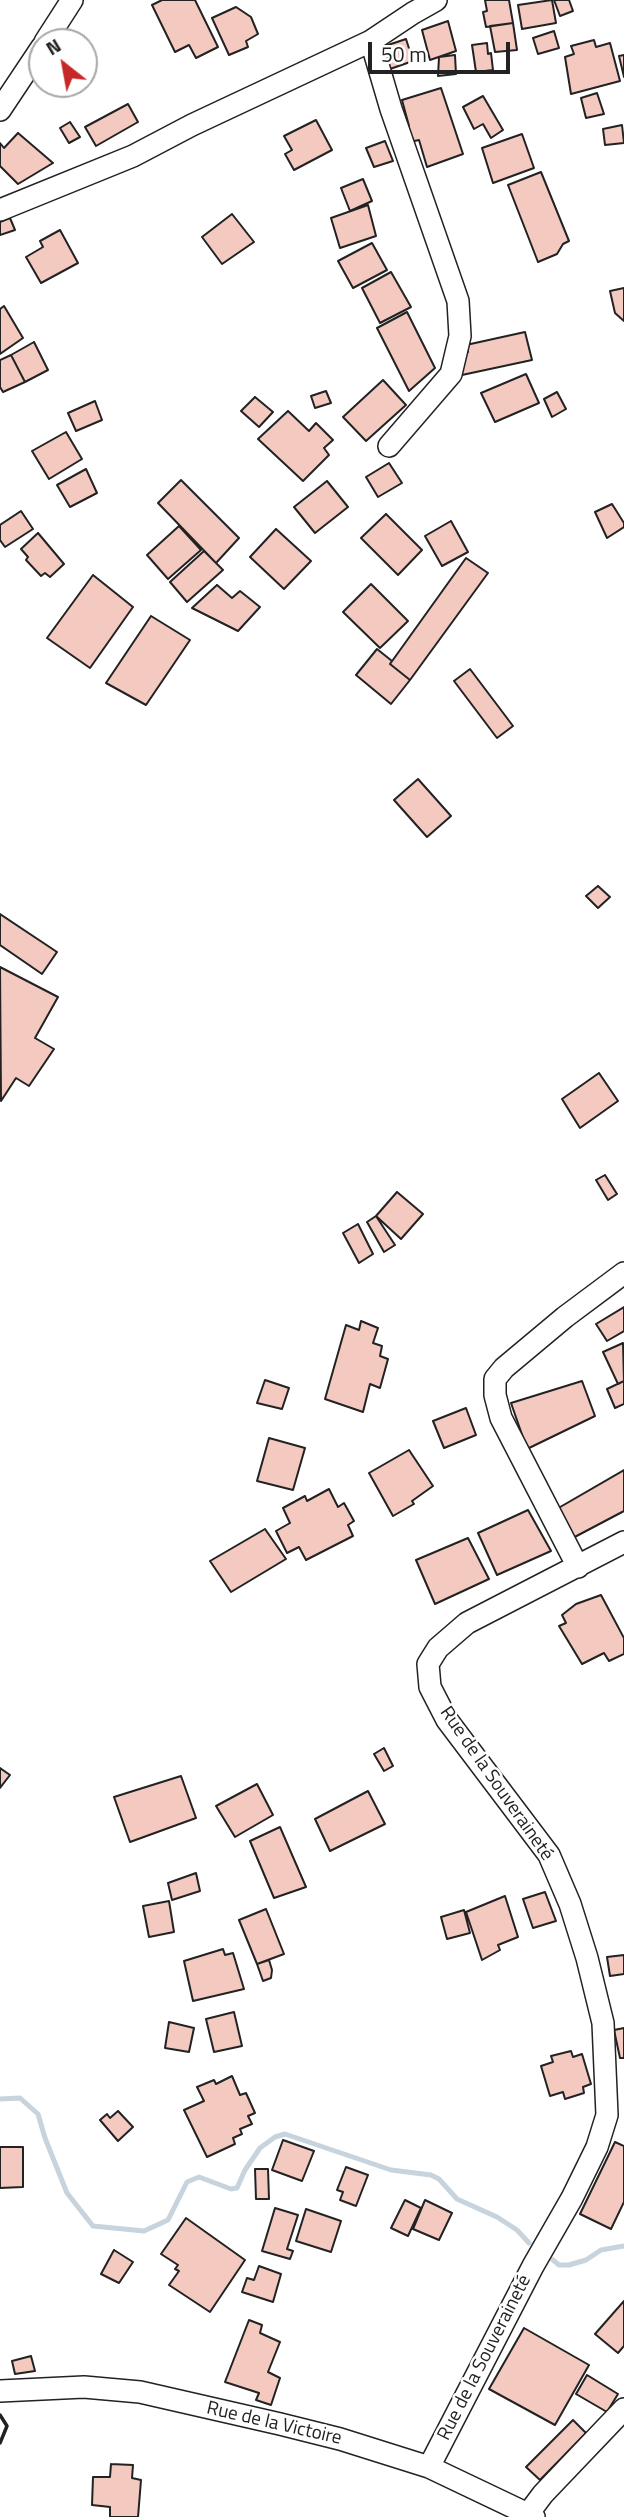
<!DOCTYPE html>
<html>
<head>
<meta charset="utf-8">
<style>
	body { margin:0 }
	#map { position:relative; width:624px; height:2517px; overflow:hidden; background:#fff; font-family:"Titillium Web",sans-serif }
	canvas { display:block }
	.north { position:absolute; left:28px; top:28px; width:70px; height:70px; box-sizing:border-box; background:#fff; border:2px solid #a7a7a7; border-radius:50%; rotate:329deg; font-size:19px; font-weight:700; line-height:28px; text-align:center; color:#222 }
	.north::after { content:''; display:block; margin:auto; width:24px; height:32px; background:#c62828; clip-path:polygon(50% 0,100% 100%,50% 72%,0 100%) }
	.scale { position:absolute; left:368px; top:42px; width:142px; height:32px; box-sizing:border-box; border:4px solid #222; border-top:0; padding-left:9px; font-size:21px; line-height:24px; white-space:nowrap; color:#222; -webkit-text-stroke:5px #fff; paint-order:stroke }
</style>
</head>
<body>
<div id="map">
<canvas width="624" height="2517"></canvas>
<div class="north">N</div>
<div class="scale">50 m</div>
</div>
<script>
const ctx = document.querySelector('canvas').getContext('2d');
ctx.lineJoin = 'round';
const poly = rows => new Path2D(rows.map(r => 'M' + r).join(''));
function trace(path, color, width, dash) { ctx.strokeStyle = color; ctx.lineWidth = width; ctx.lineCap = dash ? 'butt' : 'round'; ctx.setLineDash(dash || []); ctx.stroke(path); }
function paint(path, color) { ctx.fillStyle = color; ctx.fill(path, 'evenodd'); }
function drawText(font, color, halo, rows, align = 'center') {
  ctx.font = font + ' "Titillium Web",sans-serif'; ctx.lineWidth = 5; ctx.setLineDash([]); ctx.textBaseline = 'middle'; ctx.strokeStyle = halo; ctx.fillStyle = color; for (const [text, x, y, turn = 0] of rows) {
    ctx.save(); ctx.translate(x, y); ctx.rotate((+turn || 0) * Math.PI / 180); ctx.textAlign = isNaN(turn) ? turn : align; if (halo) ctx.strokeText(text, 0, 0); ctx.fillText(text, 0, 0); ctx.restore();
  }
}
const stream = poly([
	[0,2099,20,2098,38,2114,45,2138,67,2193,93,2226,144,2231,168,2220,187,2182,199,2177,231,2189,237,2188,245,2170,260,2148,275,2137,285,2134,391,2170,431,2175,439,2179,457,2199,497,2217,517,2230,529,2243],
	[553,2260,559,2265,569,2265,586,2260,601,2250,624,2246]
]);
const building = poly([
	[162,0,195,0,218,47,196,58,189,45,175,52,152,5,162,0],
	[485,0,509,0,513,23,486,27,483,12,487,11,485,0],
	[552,0,556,23,522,29,518,5,552,0],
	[554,0,569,0,573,11,560,16,554,0],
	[236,7,251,17,258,34,246,41,248,47,229,55,212,18,236,7],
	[448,21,456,51,430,60,422,30,448,21],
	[513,23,517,50,495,52,490,26,513,23],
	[554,31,559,48,538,54,533,38,554,31],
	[406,39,413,61,390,69,382,47,406,39],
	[594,40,596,47,610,43,620,81,571,94,565,57,574,54,571,46,594,40],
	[487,43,488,54,491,53,493,70,476,72,472,45,487,43],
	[455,55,456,74,438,76,439,57,455,55],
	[624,55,624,77,619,56,624,55],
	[441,88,463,154,427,167,419,140,410,142,404,127,409,126,402,100,441,88],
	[597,93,604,114,586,118,581,98,597,93],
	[483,96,503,130,491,138,483,124,474,129,463,107,483,96],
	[128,104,138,122,96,146,85,127,128,104],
	[316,120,332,150,294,170,285,154,292,150,284,136,316,120],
	[70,122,80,137,69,143,60,128,70,122],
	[622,125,624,143,605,145,603,129,622,125],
	[18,133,53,163,18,184,0,166,0,143,4,148,18,133],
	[522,134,534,168,493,183,482,148,522,134],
	[385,141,393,161,374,167,366,148,385,141],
	[541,172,569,241,563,244,557,254,538,262,508,185,541,172],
	[363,179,372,201,350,211,341,188,363,179],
	[368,205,376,236,340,248,331,218,368,205],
	[232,214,254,242,222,264,202,237,232,214],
	[10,218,15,230,0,235,0,222,10,218],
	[60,230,78,263,41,283,26,257,43,247,40,241,60,230],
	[372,243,387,270,353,288,338,261,372,243],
	[391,272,411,307,380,323,362,288,391,272],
	[624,288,624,321,615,313,610,291,624,288],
	[4,306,23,338,0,354,0,309,4,306],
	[407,312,435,368,409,391,377,328,407,312],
	[525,332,532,360,462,375,459,354,468,352,466,345,525,332],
	[34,342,48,370,25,382,11,355,34,342],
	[11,355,25,382,3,392,0,387,0,360,11,355],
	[526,374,539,403,495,422,481,393,526,374],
	[383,380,406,405,366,441,343,417,383,380],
	[326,391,331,403,315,408,311,396,326,391],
	[557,392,566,409,552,417,544,399,557,392],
	[255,397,273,412,259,427,241,411,255,397],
	[95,401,102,420,76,431,68,413,95,401],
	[288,411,309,431,316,423,333,440,324,448,329,455,303,481,258,439,288,411],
	[66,432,82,459,49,479,32,451,66,432],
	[389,463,402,483,378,497,366,477,389,463],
	[86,469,97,493,70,507,57,485,86,469],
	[181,480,239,538,216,563,158,503,181,480],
	[327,481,348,507,315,533,294,507,327,481],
	[612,504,624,523,624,527,607,538,595,512,612,504],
	[21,511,33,529,5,547,0,540,0,525,21,511],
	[386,514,422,550,398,575,361,538,386,514],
	[451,521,468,552,442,566,425,536,451,521],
	[179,526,201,550,168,579,147,555,179,526],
	[276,529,311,561,284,589,250,557,276,529],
	[38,533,64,564,50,577,45,573,41,576,26,560,28,557,21,549,38,533],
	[204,551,223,570,187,602,170,582,204,551],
	[466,558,488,573,410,680,390,664,466,558],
	[93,575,133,607,90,668,47,638,93,575],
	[371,584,408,621,380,648,343,612,371,584],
	[217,585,232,598,240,591,260,607,238,631,192,608,217,585],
	[151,616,190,640,146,705,106,683,151,616],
	[377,649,392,661,390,664,410,680,391,704,356,675,377,649],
	[470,669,513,726,497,738,454,681,470,669],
	[418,779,451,816,427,837,394,800,418,779],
	[598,886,610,897,598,908,586,896,598,886],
	[0,914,57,952,42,974,0,945,0,914],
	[0,967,58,997,35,1038,54,1049,29,1086,16,1078,1,1101,0,967],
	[599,1073,618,1101,580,1128,562,1099,599,1073],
	[605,1175,617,1194,608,1200,596,1180,605,1175],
	[397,1192,423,1214,401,1239,376,1216,397,1192],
	[376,1216,395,1245,384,1252,367,1222,376,1216],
	[358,1224,373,1254,359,1263,343,1233,358,1224],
	[624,1307,624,1331,607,1341,596,1324,624,1307],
	[361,1321,378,1328,373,1343,382,1346,380,1356,388,1359,380,1388,370,1384,363,1412,325,1399,346,1325,359,1330,361,1321],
	[623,1343,624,1381,618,1384,603,1352,623,1343],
	[265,1380,289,1388,282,1409,257,1403,265,1380],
	[582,1381,595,1416,527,1449,511,1403,582,1381],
	[624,1381,624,1404,615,1408,607,1389,624,1381],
	[466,1408,476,1435,444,1448,433,1421,466,1408],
	[269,1438,305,1448,293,1490,257,1481,269,1438],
	[409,1450,433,1486,412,1501,414,1504,393,1516,369,1473,409,1450],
	[624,1470,624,1511,569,1540,555,1510,624,1470],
	[329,1489,338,1507,344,1503,354,1521,348,1525,353,1536,306,1560,299,1547,287,1553,276,1531,290,1523,283,1508,305,1496,307,1501,329,1489],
	[528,1510,551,1551,497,1575,478,1533,528,1510],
	[265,1529,286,1559,231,1592,210,1561,265,1529],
	[468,1538,489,1579,435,1604,416,1560,468,1538],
	[601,1595,624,1638,624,1654,609,1661,604,1653,582,1664,559,1626,566,1623,562,1615,576,1604,601,1595],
	[384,1748,393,1766,384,1771,374,1754,384,1748],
	[0,1768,10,1775,0,1788,0,1768],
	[181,1776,196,1818,130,1842,114,1797,181,1776],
	[257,1784,273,1815,235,1837,216,1806,257,1784],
	[368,1791,385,1824,330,1851,315,1819,368,1791],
	[280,1827,306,1887,274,1898,250,1841,280,1827],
	[196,1873,200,1891,172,1900,168,1883,196,1873],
	[545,1892,556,1921,533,1928,523,1899,545,1892],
	[505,1896,518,1937,498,1945,500,1950,482,1960,466,1912,505,1896],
	[169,1901,174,1932,149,1937,143,1906,169,1901],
	[266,1909,284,1954,257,1964,239,1920,266,1909],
	[464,1910,470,1933,447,1939,441,1917,464,1910],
	[223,1949,225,1955,233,1953,244,1989,193,2001,184,1961,223,1949],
	[624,1955,624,1974,610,1976,607,1957,624,1955],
	[269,1960,272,1970,271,1978,263,1981,257,1964,269,1960],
	[234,2012,242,2046,214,2052,206,2019,234,2012],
	[169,2022,194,2028,189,2052,165,2048,169,2022],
	[624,2028,624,2058,620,2058,614,2030,624,2028],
	[571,2051,573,2057,582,2054,591,2084,583,2087,584,2093,565,2099,563,2092,550,2096,541,2066,553,2062,551,2056,571,2051],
	[232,2076,240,2095,246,2093,255,2113,248,2116,252,2124,240,2129,242,2134,233,2138,235,2144,207,2157,184,2110,204,2101,197,2087,214,2080,216,2084,232,2076],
	[118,2111,133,2127,118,2141,100,2120,107,2114,110,2118,118,2111],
	[283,2140,314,2151,302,2181,272,2170,283,2140],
	[615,2142,624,2146,624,2202,611,2229,580,2214,615,2142],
	[0,2147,23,2147,23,2187,0,2188,0,2147],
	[346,2167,368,2175,356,2206,340,2200,343,2192,337,2190,346,2167],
	[255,2169,268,2169,269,2199,256,2199,255,2169],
	[405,2200,421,2208,408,2236,391,2228,405,2200],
	[425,2200,452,2213,439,2240,413,2229,425,2200],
	[275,2208,298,2215,287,2249,293,2251,290,2259,262,2251,275,2208],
	[306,2209,341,2221,331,2252,296,2241,306,2209],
	[186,2218,245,2260,210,2312,169,2285,179,2271,175,2269,178,2265,161,2254,186,2218],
	[114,2250,133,2262,119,2283,101,2274,114,2250],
	[259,2266,281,2274,273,2302,242,2292,247,2278,254,2280,259,2266],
	[624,2301,624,2346,618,2353,595,2334,624,2301],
	[249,2320,262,2325,260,2333,280,2342,268,2372,280,2378,271,2405,256,2400,259,2393,225,2382,249,2320],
	[524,2328,589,2365,555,2425,489,2389,524,2328],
	[31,2356,35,2371,15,2374,12,2361,31,2356],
	[587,2375,618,2394,607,2412,576,2394,587,2375],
	[573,2420,586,2433,540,2480,526,2467,573,2420],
	[111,2464,133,2465,132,2478,141,2480,138,2517,110,2517,110,2507,92,2505,93,2477,110,2477,111,2464]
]);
const minor = poly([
	[371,41,391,109,458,301,460,336,451,374,389,446],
	[45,42,72,0],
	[0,110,42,47],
	[0,210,133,156,192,125,371,41,413,13,436,0],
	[578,1567,501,1418,495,1395,495,1379,504,1368,565,1317,624,1273],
	[0,2391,84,2387,140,2392,280,2424,340,2439,429,2467,534,2517],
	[429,2467,533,2266,572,2198,597,2147,607,2115,603,2023,587,1958,570,1904,549,1855,447,1720,430,1687,428,1664,438,1648,467,1623,624,1542],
	[528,2514,543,2494,624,2409]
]);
const wall = poly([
	[0,2415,7,2426,0,2443]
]);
const streetNames = [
	["Rue de la Souveraineté",496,1784,55],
	["Rue de la Souveraineté",485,2358,-63],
	["Rue de la Victoire",274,2424,13]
];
trace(stream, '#c7d3dd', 5);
paint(building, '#f3c9c0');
trace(building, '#222', 2);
trace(minor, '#222', 24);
trace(minor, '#fff', 21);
trace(wall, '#222', 3.5);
drawText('19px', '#222', '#fff', streetNames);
</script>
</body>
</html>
